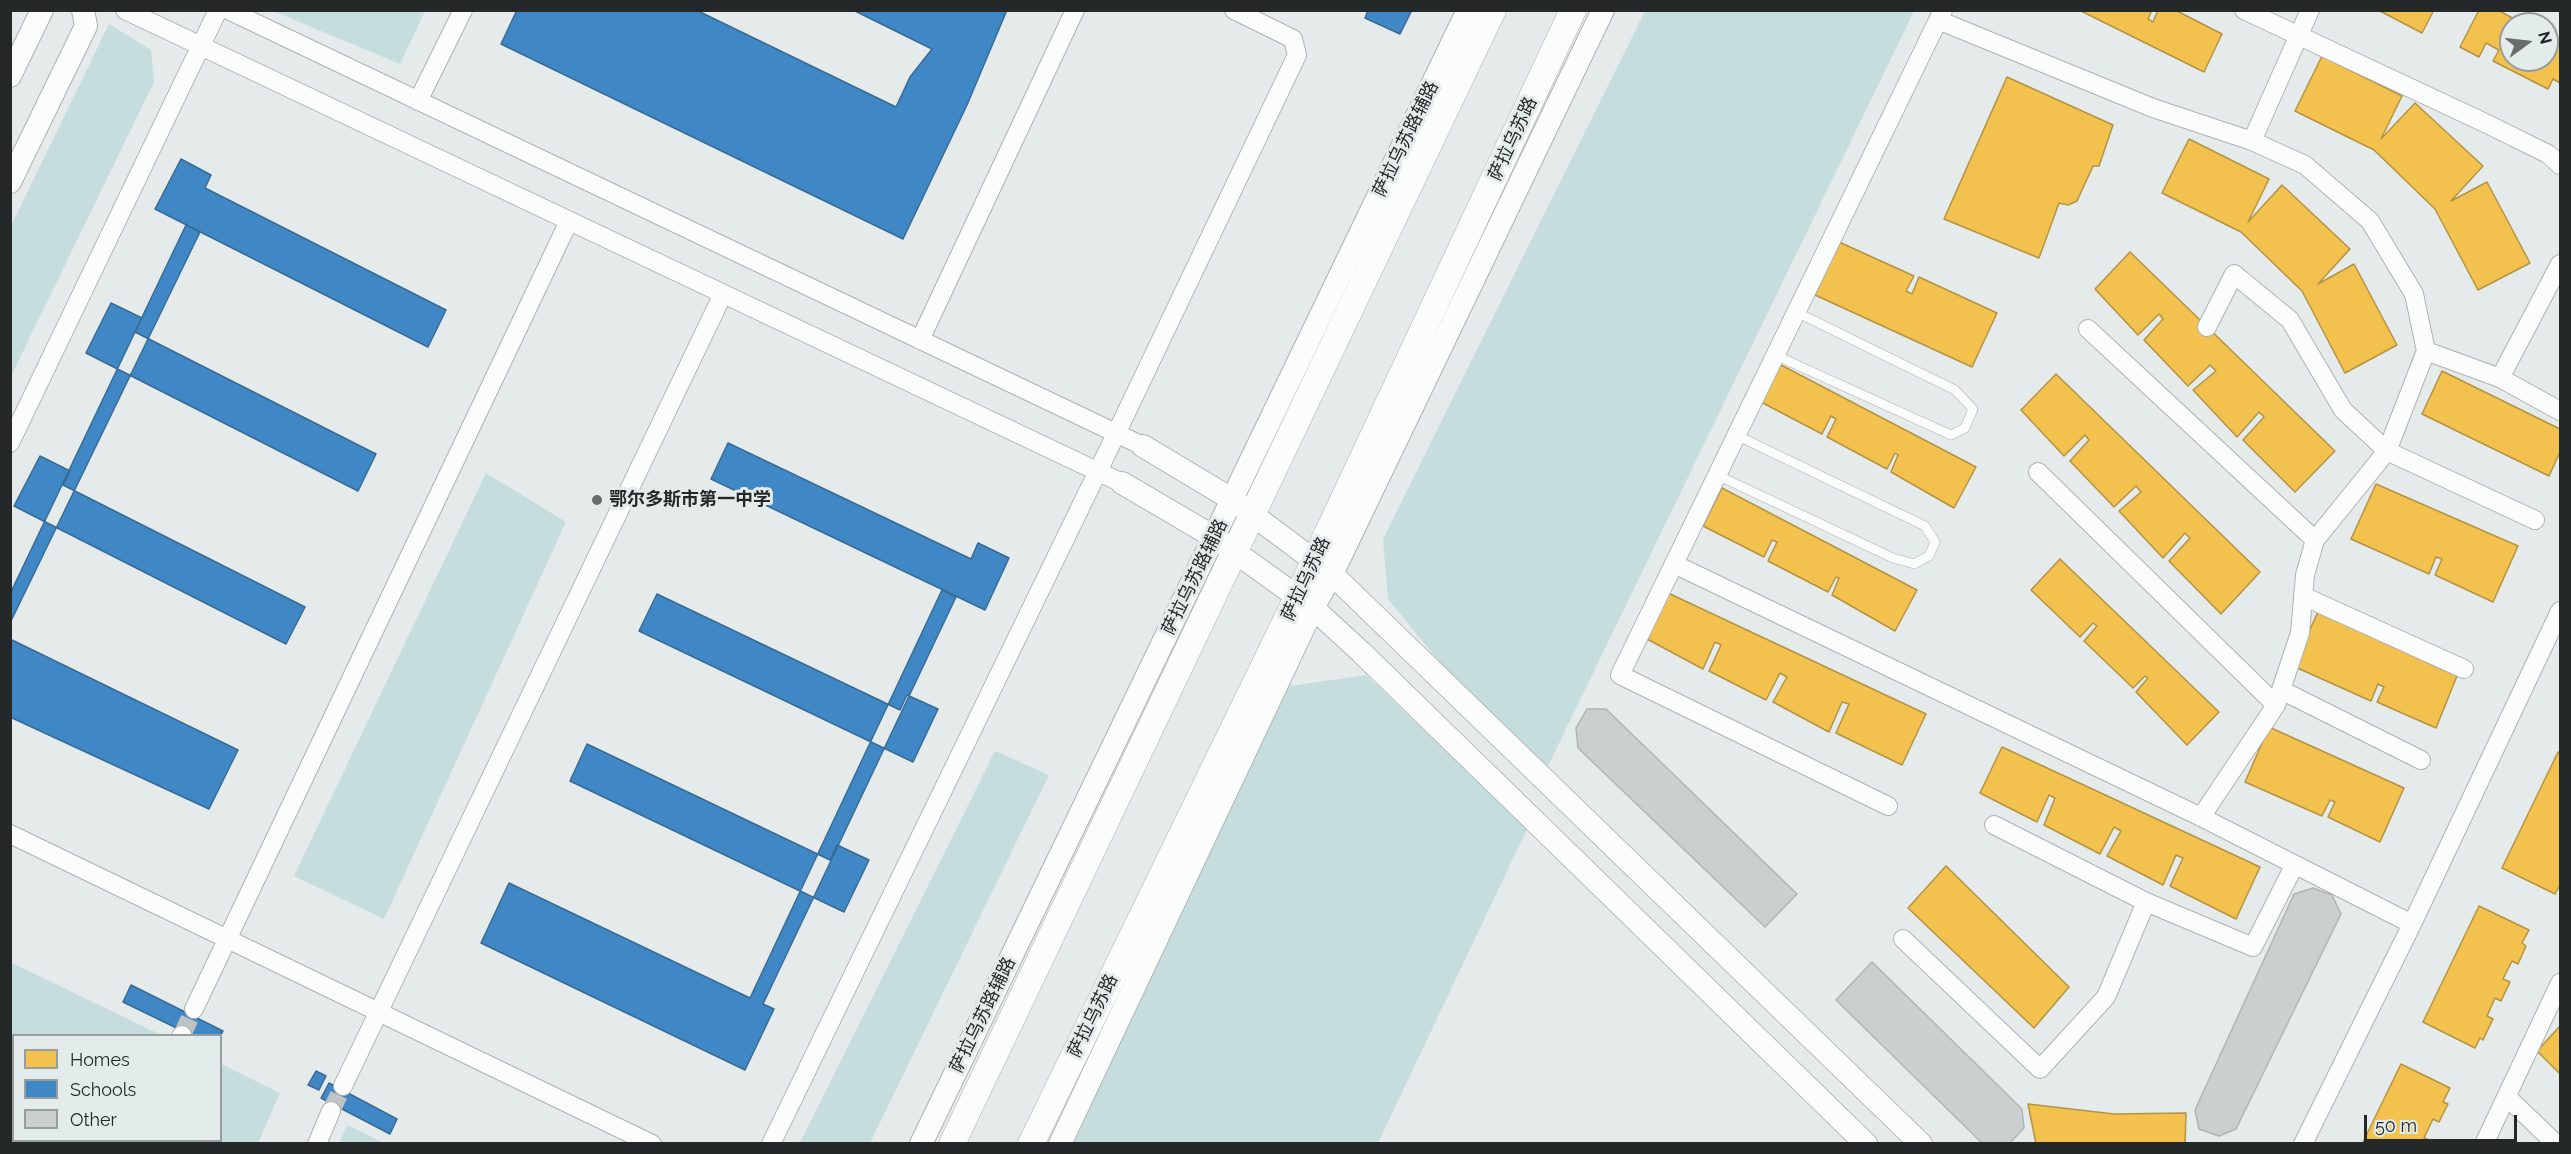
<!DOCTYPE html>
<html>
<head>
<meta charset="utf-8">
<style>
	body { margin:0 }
	#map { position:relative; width:2571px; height:1154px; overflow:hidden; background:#e5eaea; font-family:Raleway,sans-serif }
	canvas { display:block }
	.frame { position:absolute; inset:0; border:12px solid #252828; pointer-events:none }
	.legend { position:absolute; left:12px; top:1034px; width:210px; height:108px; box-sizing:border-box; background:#e4ebeb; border:2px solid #989d9d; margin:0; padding:8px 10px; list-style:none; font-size:18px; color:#252828 }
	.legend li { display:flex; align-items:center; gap:12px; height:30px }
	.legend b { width:30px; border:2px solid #989d9d }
	.north { position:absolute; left:2499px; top:12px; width:60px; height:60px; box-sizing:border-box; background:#e4ebeb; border:2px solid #989d9d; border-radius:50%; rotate:75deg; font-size:16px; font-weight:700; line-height:24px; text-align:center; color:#252828 }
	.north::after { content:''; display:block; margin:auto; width:21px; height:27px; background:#686c6c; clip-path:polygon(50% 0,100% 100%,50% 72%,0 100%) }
	.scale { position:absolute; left:2364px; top:1115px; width:153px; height:27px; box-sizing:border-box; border:3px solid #252828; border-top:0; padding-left:8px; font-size:18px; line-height:21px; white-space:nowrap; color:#252828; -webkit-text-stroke:4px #e4ebeb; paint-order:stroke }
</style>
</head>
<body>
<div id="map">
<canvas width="2571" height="1154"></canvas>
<div class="frame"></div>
<ul class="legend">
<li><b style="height:16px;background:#f2c14e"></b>Homes</li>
<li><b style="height:16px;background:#3f88c5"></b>Schools</li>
<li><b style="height:16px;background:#cbcfcf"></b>Other</li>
</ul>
<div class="north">N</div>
<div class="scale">50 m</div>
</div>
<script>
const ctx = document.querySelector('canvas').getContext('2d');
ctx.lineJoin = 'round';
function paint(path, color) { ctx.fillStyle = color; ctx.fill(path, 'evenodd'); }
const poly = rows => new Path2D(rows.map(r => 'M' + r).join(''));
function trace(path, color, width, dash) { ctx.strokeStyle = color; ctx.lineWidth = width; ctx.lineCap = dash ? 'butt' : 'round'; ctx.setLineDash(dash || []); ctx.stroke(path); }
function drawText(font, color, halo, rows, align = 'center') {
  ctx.font = font + ' Raleway,"Noto Sans SC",sans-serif'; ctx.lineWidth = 6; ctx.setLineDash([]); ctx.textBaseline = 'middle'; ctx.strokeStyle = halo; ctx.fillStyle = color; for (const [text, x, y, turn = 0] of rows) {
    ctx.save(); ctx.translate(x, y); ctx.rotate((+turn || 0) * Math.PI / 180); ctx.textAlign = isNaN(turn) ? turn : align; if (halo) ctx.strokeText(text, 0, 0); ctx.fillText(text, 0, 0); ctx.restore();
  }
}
const green = poly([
	[273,11,425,11,400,64],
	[1645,11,1914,11,1546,770,1438,660,1388,599,1383,539],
	[109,24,151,50,154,82,11,376,11,226],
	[486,473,566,522,384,919,294,876],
	[1366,675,1527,829,1378,1143,1072,1144,1277,688],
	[995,751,1049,775,870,1143,800,1143],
	[10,962,159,1034,14,1036,14,1140,104,1141,102,1143,11,1143],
	[221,1064,280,1093,258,1143,161,1143,163,1140,220,1140],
	[347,1125,384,1143,339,1143]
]);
const homes = poly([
	[2079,10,2152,10,2148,19,2153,22,2158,10,2175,10,2222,34,2204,72,2079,10],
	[2378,10,2434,10,2422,33,2378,10],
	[2479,10,2498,10,2523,24,2511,24,2511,60,2547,60,2547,36,2560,43,2560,83,2553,79,2548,89,2493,61,2499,50,2486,43,2479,57,2460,47,2479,10],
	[2322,56,2402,96,2381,139,2415,103,2483,166,2451,201,2487,182,2530,263,2478,290,2435,209,2374,150,2295,111,2322,56],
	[2007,77,2113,125,2099,166,2093,166,2077,201,2068,205,2059,203,2039,258,1944,219,2007,77],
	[2189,139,2269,179,2248,222,2282,185,2350,249,2318,284,2354,264,2397,345,2345,373,2302,291,2241,232,2162,193,2189,139],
	[1839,242,1914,276,1906,291,1912,294,1919,277,1997,313,1972,367,1815,295,1839,242],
	[2130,252,2335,451,2295,492,2243,440,2264,417,2259,412,2237,437,2193,390,2216,371,2210,365,2188,386,2144,340,2163,319,2159,314,2138,335,2095,289,2130,252],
	[1781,365,1976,467,1954,508,1891,472,1898,455,1895,453,1887,469,1827,437,1836,419,1831,416,1822,434,1761,402,1781,365],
	[2442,371,2560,429,2560,452,2549,476,2422,414,2442,371],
	[2056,374,2260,572,2221,614,2169,561,2190,538,2185,533,2163,558,2119,511,2141,492,2136,486,2114,507,2070,461,2089,440,2085,435,2064,456,2021,410,2056,374],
	[2376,484,2518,546,2493,602,2435,575,2442,559,2436,557,2429,574,2351,539,2376,484],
	[1722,488,1917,590,1895,631,1832,595,1839,578,1836,577,1828,592,1768,561,1777,542,1772,540,1764,557,1703,526,1722,488],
	[2060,559,2219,712,2187,745,2136,692,2148,678,2145,676,2133,688,2084,641,2097,626,2093,623,2080,637,2031,590,2060,559],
	[1668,593,1926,714,1902,765,1836,733,1849,704,1842,702,1829,732,1773,702,1787,677,1780,673,1766,700,1709,671,1721,645,1715,642,1703,669,1647,639,1668,593],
	[2318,612,2457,676,2436,728,2377,702,2384,687,2378,684,2371,701,2293,666,2318,612],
	[2269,727,2404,788,2380,842,2328,817,2335,802,2330,800,2322,816,2245,782,2269,727],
	[2002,747,2260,867,2236,919,2170,886,2183,858,2176,855,2163,885,2107,856,2121,831,2114,827,2100,854,2044,825,2055,798,2049,795,2037,822,1980,793,2002,747],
	[2558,752,2560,753,2560,885,2555,894,2502,868,2558,752],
	[1946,866,2069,987,2034,1028,1908,908,1946,866],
	[2479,906,2529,930,2522,943,2526,946,2518,964,2512,961,2503,979,2510,982,2501,1001,2495,998,2487,1016,2493,1019,2483,1040,2480,1038,2475,1048,2423,1022,2479,906],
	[2560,1026,2560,1074,2537,1051,2560,1026],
	[2401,1064,2450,1088,2443,1102,2448,1104,2439,1122,2433,1119,2424,1138,2432,1141,2430,1144,2362,1144,2401,1064],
	[2028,1104,2114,1114,2186,1113,2185,1144,2036,1144,2028,1104]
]);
const schools = poly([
	[517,10,696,10,896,107,910,77,932,49,853,10,1007,10,967,105,903,239,501,44,517,10],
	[1368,10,1412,10,1400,34,1365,18,1368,10],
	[181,159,211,175,205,188,446,310,428,347,155,209,181,159],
	[186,225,200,232,10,623,10,594,186,225],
	[111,303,142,318,135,332,376,454,358,491,86,353,111,303],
	[728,443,971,559,978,543,1009,558,985,610,711,479,728,443],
	[40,456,70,471,63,485,305,607,286,644,14,506,40,456],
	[942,590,956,597,763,1004,774,1009,745,1070,481,943,509,883,750,998,942,590],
	[657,594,900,710,907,695,938,709,913,762,639,631,657,594],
	[10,639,238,750,209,809,10,717,10,639],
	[587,744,830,860,837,845,869,860,844,912,570,781,587,744],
	[131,985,223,1031,220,1036,193,1036,123,1002,131,985],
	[316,1071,326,1076,319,1090,308,1085,316,1071],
	[329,1083,397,1119,390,1134,321,1098,329,1083]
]);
const building = poly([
	[1587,709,1606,709,1797,894,1765,927,1578,748,1576,728,1587,709],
	[2313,888,2332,895,2341,914,2236,1129,2219,1136,2199,1129,2195,1110,2294,894,2313,888],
	[1872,962,2022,1109,2024,1128,2009,1144,1983,1144,1836,1000,1872,962]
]);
const minorTunnel = poly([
	[182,1035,194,1009],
	[331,1111,343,1086]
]);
const service = poly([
	[1775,355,1951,435,1965,428,1973,409,1955,390,1796,312],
	[1717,475,1893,558,1914,564,1929,556,1935,542,1925,526,1736,435]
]);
const minor = poly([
	[125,10,1122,483],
	[228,10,1143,446],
	[2244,10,2483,122,2548,154,2560,165],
	[1938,20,2153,108,2252,141,2305,165,2370,221,2414,294,2426,351,2387,451,2315,540,2305,575,2300,633,2276,705,2201,817],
	[418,101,463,10],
	[2252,141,2310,10],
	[2207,327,2234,274,2290,320,2343,410,2387,451,2535,520],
	[2088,329,2315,540],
	[920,340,1075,10],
	[2426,351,2500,378,2560,411],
	[2500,378,2560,264],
	[10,443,218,10],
	[2038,472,2276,705],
	[1674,564,2201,817,2412,924],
	[2303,596,2464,669],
	[2281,690,2421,760],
	[1888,806,1620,675,1943,10],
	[1994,825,2146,902,2253,947,2294,866],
	[10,834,652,1144],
	[1903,939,2040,1069,2106,997,2146,902],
	[194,1009,569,221],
	[181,1036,182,1035],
	[343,1086,723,294],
	[2507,1097,2556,1144],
	[131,1144,132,1140],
	[317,1144,331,1111],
	[771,1144,1116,434,1297,55,1293,39,1234,10],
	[2303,1144,2412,924,2560,611],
	[2484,1144,2560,983]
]);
const tertiary = poly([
	[10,76,42,10],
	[10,182,86,26,83,10],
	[1143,446,1233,500,1332,574,1921,1144],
	[1122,483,1214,537,1313,608,1361,652,1866,1144],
	[921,1144,1468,10],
	[1060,1144,1313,608,1332,574,1603,10]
]);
const secondary = poly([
	[952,1144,1493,10],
	[1031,1144,1298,596,1573,10]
]);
const markers = [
	[597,500,6,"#686c6c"]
];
const streetNames = [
	["萨拉乌苏路辅路",1406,139,-64],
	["萨拉乌苏路",1513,139,-65],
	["萨拉乌苏路辅路",1195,577,-64],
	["萨拉乌苏路",1306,579,-65],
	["萨拉乌苏路辅路",983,1015,-64],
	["萨拉乌苏路",1093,1016,-64]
];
const poiNames = [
	["鄂尔多斯市第一中学",609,500]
];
paint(green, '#c5dddd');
paint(homes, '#f2c14e');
trace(homes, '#b49343', 1.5);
paint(schools, '#3f88c5');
trace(schools, '#376b96', 1.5);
paint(building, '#cbcfcf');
trace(building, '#b0b4b4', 1.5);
trace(minorTunnel, '#bfc3c3', 18, [18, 9]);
trace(service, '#afb2b2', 10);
trace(minor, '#afb2b2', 20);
trace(tertiary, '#afb2b2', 24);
trace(secondary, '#afb2b2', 27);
trace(service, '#fbfcfc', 9);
trace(minor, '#fbfcfc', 18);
trace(tertiary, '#fbfcfc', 22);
trace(secondary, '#fbfcfc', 26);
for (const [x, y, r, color] of markers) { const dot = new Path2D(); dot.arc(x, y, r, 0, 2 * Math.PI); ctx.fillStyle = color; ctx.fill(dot); trace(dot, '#e4ebeb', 2); }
drawText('18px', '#252828', '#e4ebeb', streetNames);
drawText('bold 18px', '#252828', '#e4ebeb', poiNames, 'left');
</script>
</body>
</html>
